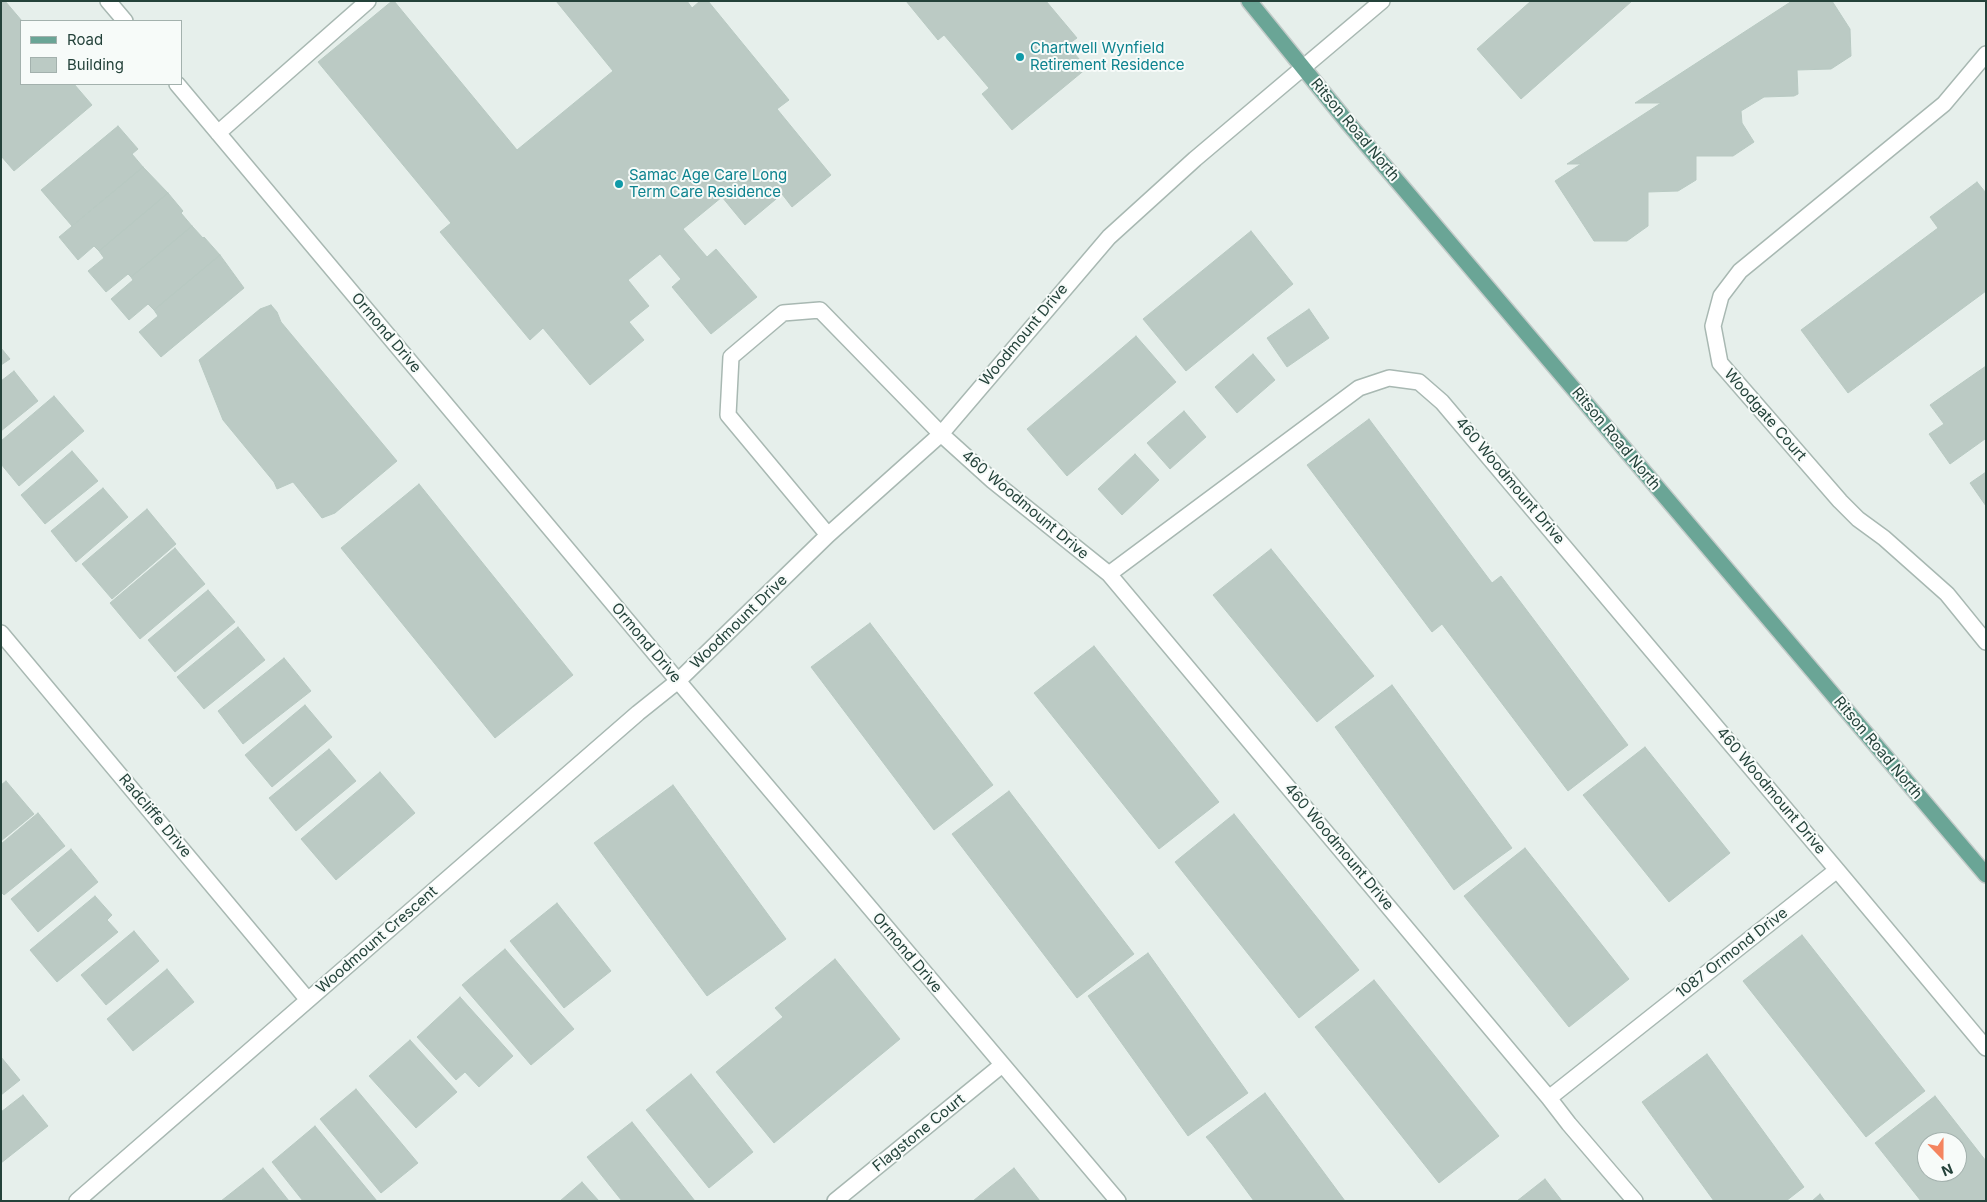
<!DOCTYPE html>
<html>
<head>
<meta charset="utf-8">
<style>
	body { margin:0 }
	#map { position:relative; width:1987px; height:1202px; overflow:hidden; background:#e6efeb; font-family:Inter,sans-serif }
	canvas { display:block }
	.frame { position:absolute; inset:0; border:2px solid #24423a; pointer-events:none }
	.legend { position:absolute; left:20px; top:20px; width:162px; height:65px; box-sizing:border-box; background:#f7fbf9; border:1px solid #a3b1ad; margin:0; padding:6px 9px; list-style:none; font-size:15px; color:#24423a }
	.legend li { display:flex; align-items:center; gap:10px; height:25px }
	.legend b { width:25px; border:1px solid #a3b1ad }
	.north { position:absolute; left:1917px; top:1132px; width:50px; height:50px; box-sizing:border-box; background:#f7fbf9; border:1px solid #a3b1ad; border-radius:50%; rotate:158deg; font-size:14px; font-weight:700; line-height:20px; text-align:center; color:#24423a }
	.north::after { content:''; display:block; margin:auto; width:18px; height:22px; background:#f4845f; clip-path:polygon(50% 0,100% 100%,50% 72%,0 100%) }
</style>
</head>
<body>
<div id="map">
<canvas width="1987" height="1202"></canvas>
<div class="frame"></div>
<ul class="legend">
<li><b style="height:6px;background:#6aa596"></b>Road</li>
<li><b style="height:14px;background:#bbcac4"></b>Building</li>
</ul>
<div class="north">N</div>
</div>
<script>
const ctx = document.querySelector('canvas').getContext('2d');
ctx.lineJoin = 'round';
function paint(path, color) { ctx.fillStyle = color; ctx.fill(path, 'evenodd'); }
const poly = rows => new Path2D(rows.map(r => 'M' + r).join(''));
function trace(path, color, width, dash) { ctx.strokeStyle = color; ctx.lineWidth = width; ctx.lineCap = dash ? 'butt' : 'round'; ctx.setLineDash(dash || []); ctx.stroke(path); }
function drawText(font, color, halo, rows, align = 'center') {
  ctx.font = font + ' Inter,sans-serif'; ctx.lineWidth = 4; ctx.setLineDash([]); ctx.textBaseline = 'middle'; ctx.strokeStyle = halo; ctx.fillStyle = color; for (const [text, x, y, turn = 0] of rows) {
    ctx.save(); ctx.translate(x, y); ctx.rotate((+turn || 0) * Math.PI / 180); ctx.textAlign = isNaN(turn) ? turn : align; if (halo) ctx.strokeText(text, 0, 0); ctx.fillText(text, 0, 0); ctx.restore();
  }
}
const building = poly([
	[1,1,5,1,22,21,21,84,74,84,92,105,14,171,1,156,1,1],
	[392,1,394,1,517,150,613,71,556,1,687,1,692,8,700,1,708,1,789,100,777,109,831,175,792,207,782,194,745,225,722,197,683,229,707,257,716,249,757,297,711,334,672,287,681,279,660,254,628,280,649,306,629,322,644,340,590,385,543,328,530,340,440,232,451,223,318,62,392,1],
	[906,1,1046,1,1077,38,1067,45,1087,68,1012,130,982,94,989,88,944,35,938,40,906,1],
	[1531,1,1632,1,1521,99,1477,49,1531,1],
	[1792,1,1832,1,1850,29,1851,56,1831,69,1797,70,1798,94,1794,96,1764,97,1741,111,1742,123,1754,142,1733,156,1696,156,1696,180,1678,191,1648,192,1648,226,1627,241,1594,241,1555,181,1581,164,1567,164,1661,103,1635,103,1792,1],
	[118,126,138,149,132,154,143,167,72,226,41,190,118,126],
	[143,167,168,193,99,251,94,246,78,260,59,237,143,167],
	[1977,182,1986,193,1986,291,1848,393,1801,330,1938,228,1930,217,1977,182],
	[168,193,183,211,181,213,192,226,131,277,128,274,106,292,88,271,104,258,99,251,168,193],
	[192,226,203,238,204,237,220,255,154,310,148,304,129,320,111,299,133,280,131,277,192,226],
	[1251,231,1293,284,1186,371,1143,319,1251,231],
	[220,255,244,288,161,357,139,332,158,316,154,310,220,255],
	[271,305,277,312,281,322,397,461,335,513,322,518,293,482,277,489,274,482,223,420,199,360,260,309,271,305],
	[1309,309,1329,338,1287,367,1267,338,1309,309],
	[1136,336,1176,382,1067,476,1027,429,1136,336],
	[1,348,10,359,1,365,1,348],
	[1253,354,1275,380,1237,413,1215,387,1253,354],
	[1986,366,1986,440,1985,439,1950,464,1929,434,1944,424,1930,405,1986,366],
	[14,371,38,401,1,431,1,381,14,371],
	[54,396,84,431,19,486,1,464,1,441,54,396],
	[1184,411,1206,437,1170,469,1147,443,1184,411],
	[1369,419,1492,583,1501,576,1628,745,1568,791,1442,624,1432,632,1307,465,1369,419],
	[72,451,98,481,45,524,21,495,72,451],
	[1135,454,1159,480,1122,515,1098,489,1135,454],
	[1986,472,1986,506,1970,483,1986,472],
	[419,484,573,675,495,738,341,548,419,484],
	[103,488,128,517,76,562,51,531,103,488],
	[147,509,176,544,112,599,82,564,147,509],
	[175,548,205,584,140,639,110,603,175,548],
	[1271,549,1374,676,1317,722,1213,595,1271,549],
	[208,590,235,622,175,672,148,640,208,590],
	[870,623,993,785,934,830,811,667,870,623],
	[238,627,265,660,204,709,177,677,238,627],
	[1094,646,1219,802,1159,849,1034,693,1094,646],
	[284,658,311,691,243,744,218,711,284,658],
	[1392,685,1512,848,1454,890,1335,727,1392,685],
	[305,705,332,737,272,787,245,755,305,705],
	[1645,747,1730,853,1669,902,1583,795,1645,747],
	[329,749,356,781,296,831,269,798,329,749],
	[380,772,415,813,336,880,301,839,380,772],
	[6,781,34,814,1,841,1,785,6,781],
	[673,785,786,939,707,996,594,843,673,785],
	[1009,791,1134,954,1077,998,952,834,1009,791],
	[38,813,65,846,4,895,1,892,1,844,38,813],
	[1234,814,1359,970,1299,1018,1175,862,1234,814],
	[1525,848,1629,979,1569,1027,1464,896,1525,848],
	[71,849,98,882,38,932,11,899,71,849],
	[95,896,112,915,107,920,118,932,57,982,30,950,95,896],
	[557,903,611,971,564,1008,510,941,557,903],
	[134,931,159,961,106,1005,81,975,134,931],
	[1802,935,1925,1091,1866,1137,1743,981,1802,935],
	[505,949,574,1029,531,1065,462,985,505,949],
	[1148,953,1248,1093,1188,1136,1088,996,1148,953],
	[835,959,900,1039,774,1143,716,1072,783,1017,775,1008,835,959],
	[167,969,194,1002,133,1051,107,1019,167,969],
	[1374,980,1499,1136,1439,1183,1315,1027,1374,980],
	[460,997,513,1056,479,1087,465,1072,456,1080,417,1037,460,997],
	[410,1040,457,1092,416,1128,369,1076,410,1040],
	[1707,1054,1804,1187,1786,1201,1714,1201,1642,1102,1707,1054],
	[1,1057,20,1080,1,1095,1,1057],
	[691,1074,753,1152,709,1188,646,1110,691,1074],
	[356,1089,418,1163,381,1193,320,1119,356,1089],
	[1265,1093,1345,1201,1254,1201,1212,1144,1206,1137,1265,1093],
	[23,1095,48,1126,1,1163,1,1112,23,1095],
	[1935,1096,1986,1161,1986,1201,1921,1201,1875,1143,1935,1096],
	[1927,1142,1957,1142,1957,1172,1927,1172,1927,1142],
	[632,1122,695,1201,622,1201,587,1157,632,1122],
	[315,1126,377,1201,303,1201,272,1162,315,1126],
	[263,1168,289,1201,221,1201,263,1168],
	[1014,1168,1040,1201,973,1201,990,1187,1014,1168],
	[1545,1179,1562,1201,1517,1201,1545,1179],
	[582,1182,599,1201,560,1201,582,1182],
	[1820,1194,1825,1201,1812,1201,1820,1194]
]);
const minor = poly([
	[108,1,125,21],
	[1986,54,1944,104,1740,271,1721,296,1713,326,1720,363,1840,501,1858,519,1884,538,1947,594,1986,642],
	[177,84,678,681,1118,1201],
	[218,133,368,1],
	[828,535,728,415,731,357,783,313,820,310,941,434,993,481,1109,574,1549,1098],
	[1109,574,1359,388,1389,378,1419,382,1442,402,1837,870],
	[1,633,308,1000],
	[77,1201,638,713,678,681,828,535,941,434,1109,237,1195,159,1382,1],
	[835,1201,1002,1065],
	[1635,1201,1569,1124,1549,1098,1837,870,1986,1048]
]);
const major = poly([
	[1249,1,1348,123,1986,875]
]);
const markers = [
	[1020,57,5,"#0f9aa8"],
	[619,184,5,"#0f9aa8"]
];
const cultureNames = [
	["Chartwell Wynfield",1030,48],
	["Retirement Residence",1030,65],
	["Samac Age Care Long",629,175],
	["Term Care Residence",629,192]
];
const streetNames = [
	["Ritson Road North",1355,130,50],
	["Ormond Drive",386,333,50],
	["Woodmount Drive",1024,335,-50],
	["Woodgate Court",1765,415,49],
	["Ritson Road North",1616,439,50],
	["460 Woodmount Drive",1510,481,50],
	["460 Woodmount Drive",1025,505,40],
	["Woodmount Drive",739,622,-44],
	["Ormond Drive",646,643,50],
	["Ritson Road North",1878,748,50],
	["460 Woodmount Drive",1771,791,50],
	["Radcliffe Drive",155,816,50],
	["460 Woodmount Drive",1339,847,50],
	["Woodmount Crescent",377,940,-41],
	["Ormond Drive",907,953,50],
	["1087 Ormond Drive",1732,953,-38],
	["Flagstone Court",919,1133,-39]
];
paint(building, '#bbcac4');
trace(building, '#b8c9c2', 1);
trace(minor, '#a8b8b2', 18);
trace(major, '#c2cac8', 18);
trace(minor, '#fff', 15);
trace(major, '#6aa596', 15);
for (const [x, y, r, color] of markers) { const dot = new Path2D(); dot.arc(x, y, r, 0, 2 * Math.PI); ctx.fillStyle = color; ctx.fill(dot); trace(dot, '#f7fbf9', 2); }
drawText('15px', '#0d838f', '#f7fbf9', cultureNames, 'left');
drawText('15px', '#24423a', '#f7fbf9', streetNames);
</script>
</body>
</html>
